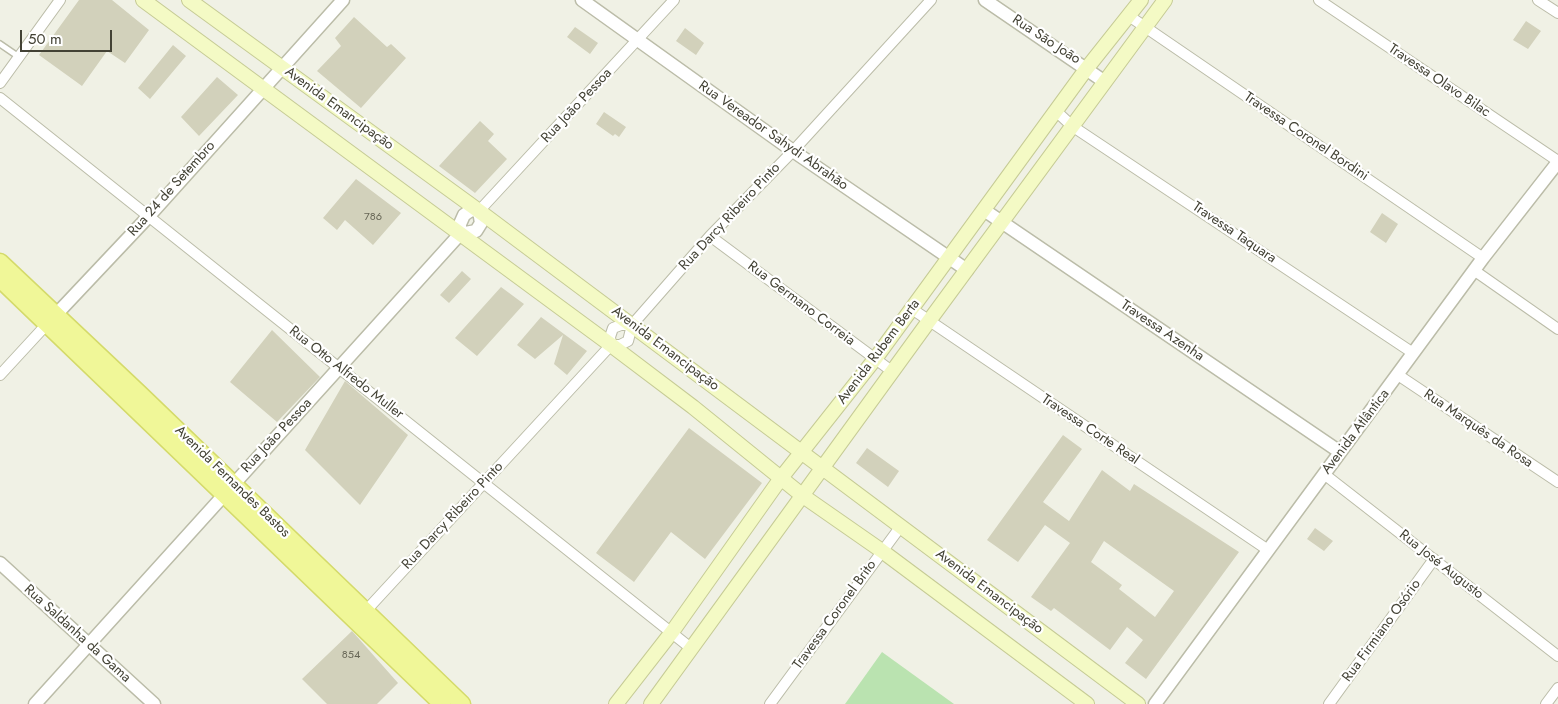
<!DOCTYPE html>
<html>
<head>
<meta charset="utf-8">
<style>
	body { margin:0 }
	#map { position:relative; width:1558px; height:704px; overflow:hidden; background:#f0f1e5; font-family:Jost,sans-serif }
	canvas { display:block }
	.scale { position:absolute; left:20px; top:30px; width:92px; height:22px; box-sizing:border-box; border:2px solid #434235; border-top:0; padding-left:6px; font-size:15px; line-height:18px; white-space:nowrap; color:#434235; -webkit-text-stroke:4px #fff; paint-order:stroke }
</style>
</head>
<body>
<div id="map">
<canvas width="1558" height="704"></canvas>
<div class="scale">50 m</div>
</div>
<script>
const ctx = document.querySelector('canvas').getContext('2d');
ctx.lineJoin = 'round';
function paint(path, color) { ctx.fillStyle = color; ctx.fill(path, 'evenodd'); }
const poly = rows => new Path2D(rows.map(r => 'M' + r).join(''));
function trace(path, color, width, dash) { ctx.strokeStyle = color; ctx.lineWidth = width; ctx.lineCap = dash ? 'butt' : 'round'; ctx.setLineDash(dash || []); ctx.stroke(path); }
function drawText(font, color, halo, rows, align = 'center') {
  ctx.font = font + ' Jost,sans-serif'; ctx.lineWidth = 4.5; ctx.setLineDash([]); ctx.textBaseline = 'middle'; ctx.strokeStyle = halo; ctx.fillStyle = color; for (const [text, x, y, turn = 0] of rows) {
    ctx.save(); ctx.translate(x, y); ctx.rotate((+turn || 0) * Math.PI / 180); ctx.textAlign = isNaN(turn) ? turn : align; if (halo) ctx.strokeText(text, 0, 0); ctx.fillText(text, 0, 0); ctx.restore();
  }
}
const green = poly([
	[882,652,954,704,845,704]
]);
const building = poly([
	[79,0,112,0,149,30,125,63,107,51,82,86,39,55],
	[354,17,387,47,391,44,406,58,361,108,317,71,341,46,335,38],
	[1526,21,1541,31,1528,49,1513,40],
	[575,27,598,43,590,54,567,37],
	[685,28,704,43,696,55,676,41],
	[173,45,186,56,150,99,138,88],
	[217,77,238,95,199,136,181,117],
	[604,112,626,127,619,137,615,134,613,136,596,124],
	[480,121,494,134,488,141,507,159,475,193,439,166],
	[356,179,401,213,373,245,345,220,337,230,323,218],
	[1382,213,1398,224,1386,243,1370,232],
	[462,271,471,279,449,303,440,295],
	[501,287,524,304,477,356,455,338],
	[541,317,587,351,567,375,554,364,563,335,535,359,517,345],
	[272,330,320,377,277,422,230,382],
	[345,381,408,435,360,505,305,450],
	[689,428,762,483,705,559,671,532,634,582,596,553],
	[1063,435,1082,449,1043,502,1069,521,1102,470,1130,491,1134,484,1239,552,1146,679,1125,663,1143,640,1127,627,1110,650,1054,608,1051,611,1031,597,1070,543,1045,525,1018,562,987,540],
	[1104,541,1174,591,1155,617,1119,589,1122,585,1091,562],
	[867,448,899,471,888,487,856,463],
	[1315,528,1333,541,1324,551,1307,539],
	[352,631,398,683,377,704,327,704,302,679]
]);
const service = poly([
	[0,44,19,57]
]);
const minor = poly([
	[1319,0,1558,161],
	[1538,0,1558,13],
	[1129,16,1483,258],
	[0,83,60,0],
	[0,98,692,649],
	[1056,111,1072,126,1413,353],
	[479,211,674,0],
	[710,236,893,372],
	[1475,271,1558,329],
	[912,309,1268,550],
	[611,345,610,337,613,328,621,325,632,325],
	[0,375,47,324],
	[1398,375,1558,482],
	[1324,474,1558,656],
	[362,615,611,345,620,345,628,341,632,325,710,236,793,151,931,0],
	[770,704,901,526],
	[1329,704,1434,559],
	[1546,704,1558,688]
]);
const tertiary = poly([
	[582,0,793,151,967,270],
	[985,0,1105,82],
	[984,210,1340,452],
	[50,321,149,216,343,0],
	[0,563,154,704],
	[35,704,460,234,460,224,464,215,471,210,479,211,481,223,476,231,460,234],
	[1155,704,1483,258,1558,162]
]);
const secondary = poly([
	[143,0,611,345,693,407,803,496,882,551,1087,704],
	[189,0,479,211,1138,704],
	[616,704,672,632,781,478,875,359,1087,68,1141,0],
	[651,704,929,321,1165,0]
]);
const primary = poly([
	[0,262,140,394,462,704],
	[0,279,442,704]
]);
const numberNames = [
	["786",373,217],
	["854",351,655]
];
const streetNames = [
	["Rua São João",1046,40,33],
	["Travessa Olavo Bilac",1439,81,34],
	["Rua João Pessoa",577,106,-47],
	["Avenida Emancipação",339,109,36],
	["Rua Vereador Sahydi Abrahão",773,136,35],
	["Travessa Coronel Bordini",1306,137,34],
	["Rua 24 de Setembro",172,189,-48],
	["Rua Darcy Ribeiro Pinto",730,217,-47],
	["Travessa Taquara",1234,233,34],
	["Rua Germano Correia",801,304,37],
	["Travessa Azenha",1162,331,34],
	["Avenida Emancipação",665,349,37],
	["Avenida Rubem Berta",879,352,-53],
	["Rua Otto Alfredo Muller",346,373,38],
	["Rua Marquês da Rosa",1478,429,34],
	["Travessa Corte Real",1090,430,34],
	["Avenida Atlântica",1356,432,-53],
	["Rua João Pessoa",277,436,-47],
	["Avenida Fernandes Bastos",232,482,44],
	["Rua Darcy Ribeiro Pinto",453,516,-47],
	["Rua José Augusto",1441,565,38],
	["Avenida Emancipação",989,592,37],
	["Travessa Coronel Brito",835,615,-54],
	["Rua Firmiano Osório",1382,631,-54],
	["Rua Saldanha da Gama",77,634,42]
];
paint(green, '#bae3b0');
paint(building, '#d2d1bb');
trace(service, '#bbbca8', 8);
trace(minor, '#bbbca8', 12);
trace(tertiary, '#bbbca8', 15);
trace(secondary, '#c6cb95', 16);
trace(primary, '#d4da6a', 19);
trace(service, '#fff', 5);
trace(minor, '#fff', 10);
trace(tertiary, '#fff', 12);
trace(secondary, '#f4fac5', 14);
trace(primary, '#f0f798', 16);
drawText('11px', '#676656', null, numberNames);
drawText('14px', '#434235', '#fff', streetNames);
</script>
</body>
</html>
